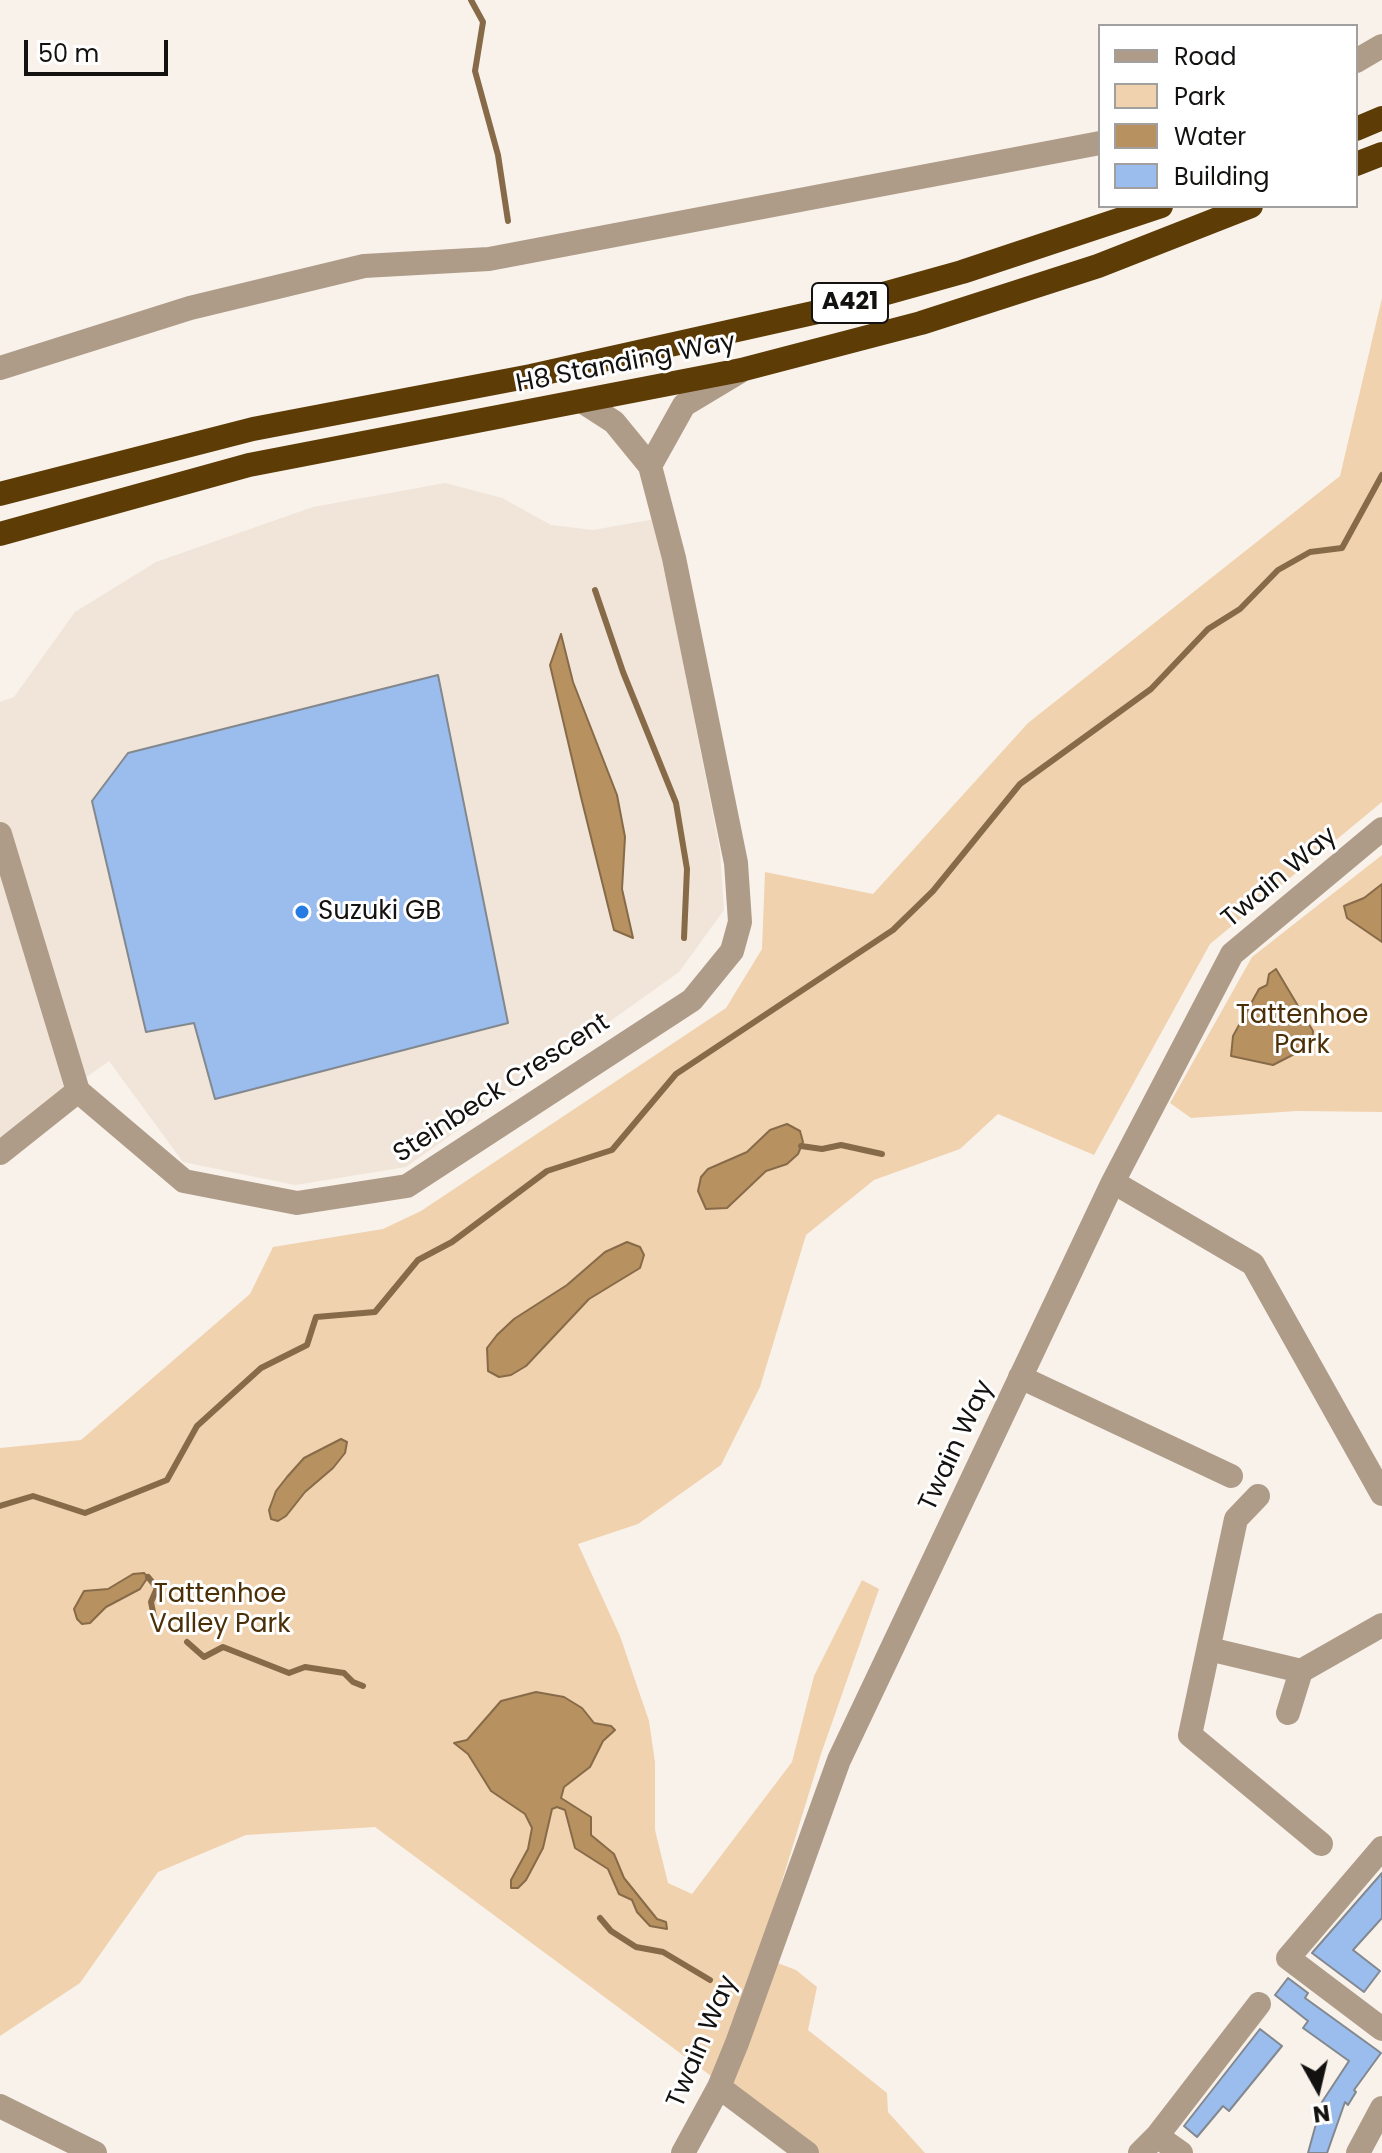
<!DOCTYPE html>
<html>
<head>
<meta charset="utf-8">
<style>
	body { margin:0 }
	#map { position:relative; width:1382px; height:2153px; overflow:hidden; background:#f8f2eb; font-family:Poppins,sans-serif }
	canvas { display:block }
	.legend { position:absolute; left:1098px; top:24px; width:260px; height:184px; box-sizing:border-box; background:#fff; border:2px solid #a1a09f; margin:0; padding:10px 14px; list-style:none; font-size:24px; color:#141210 }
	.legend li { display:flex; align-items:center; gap:16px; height:40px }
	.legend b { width:40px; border:2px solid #a1a09f }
	.north { position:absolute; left:1278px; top:2049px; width:80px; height:80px; -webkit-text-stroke:6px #fff; paint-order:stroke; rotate:172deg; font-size:22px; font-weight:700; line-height:32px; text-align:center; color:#141210 }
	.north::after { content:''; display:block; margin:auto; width:28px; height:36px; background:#141210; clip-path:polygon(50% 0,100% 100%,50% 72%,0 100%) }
	.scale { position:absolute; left:24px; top:40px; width:144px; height:36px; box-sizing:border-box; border:4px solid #141210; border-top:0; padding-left:10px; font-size:24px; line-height:28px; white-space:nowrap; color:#141210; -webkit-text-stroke:6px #fff; paint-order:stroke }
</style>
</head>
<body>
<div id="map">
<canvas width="1382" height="2153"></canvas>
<ul class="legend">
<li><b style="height:10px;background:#ae9c88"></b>Road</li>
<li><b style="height:22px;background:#f1d2ae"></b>Park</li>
<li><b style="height:22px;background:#b89161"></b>Water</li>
<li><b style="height:22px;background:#9abdee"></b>Building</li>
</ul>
<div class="north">N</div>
<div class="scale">50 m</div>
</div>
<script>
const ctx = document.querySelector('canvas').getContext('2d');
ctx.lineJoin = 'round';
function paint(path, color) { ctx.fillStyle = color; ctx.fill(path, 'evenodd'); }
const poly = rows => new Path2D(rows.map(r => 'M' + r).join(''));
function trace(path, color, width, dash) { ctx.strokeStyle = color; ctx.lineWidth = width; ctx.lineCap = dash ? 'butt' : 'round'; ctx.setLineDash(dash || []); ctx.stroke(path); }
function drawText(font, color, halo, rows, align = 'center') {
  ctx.font = font + ' Poppins,sans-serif'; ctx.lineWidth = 6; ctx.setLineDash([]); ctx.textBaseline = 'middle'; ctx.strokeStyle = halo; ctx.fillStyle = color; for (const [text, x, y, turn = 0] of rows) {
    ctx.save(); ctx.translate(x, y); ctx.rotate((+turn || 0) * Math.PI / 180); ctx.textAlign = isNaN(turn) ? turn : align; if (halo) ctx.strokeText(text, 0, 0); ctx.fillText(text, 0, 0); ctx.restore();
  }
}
const built = poly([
	[445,483,502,498,551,525,593,530,655,519,720,851,724,910,679,972,406,1167,295,1185,183,1162,109,1061,0,1139,0,702,14,697,75,612,156,562,313,507]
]);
const green = poly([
	[1382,298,1382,802,1210,944,1094,1155,998,1114,960,1149,874,1180,806,1235,760,1387,721,1465,638,1524,578,1544,620,1636,649,1721,655,1762,655,1830,668,1883,692,1894,792,1762,814,1676,862,1580,879,1589,821,1754,759,1956,796,1970,817,1987,808,2030,887,2093,888,2112,925,2153,815,2153,375,1827,246,1835,158,1872,80,1983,0,2036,0,1448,81,1440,250,1294,273,1247,383,1229,421,1211,726,1008,762,949,765,872,873,894,1028,723,1340,476],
	[1382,855,1382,1112,1297,1111,1191,1118,1170,1103,1252,957]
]);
const water = poly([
	[561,634,573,682,617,795,625,837,622,889,633,938,614,930,581,797,550,665,561,634],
	[1382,884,1382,942,1347,918,1344,906,1364,898,1382,884],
	[1276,969,1313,1031,1312,1045,1273,1065,1231,1056,1233,1036,1259,989,1267,985,1269,974,1276,969],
	[787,1124,800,1131,803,1142,798,1154,787,1164,766,1171,727,1208,706,1209,698,1191,701,1177,708,1169,747,1152,770,1130,787,1124],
	[627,1242,640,1247,644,1255,640,1268,589,1299,526,1366,511,1375,499,1377,488,1371,487,1348,497,1335,514,1319,567,1285,605,1252,627,1242],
	[341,1439,347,1442,345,1453,333,1468,305,1492,286,1516,278,1521,271,1519,269,1510,276,1491,287,1477,304,1458,341,1439],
	[144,1573,148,1577,140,1589,106,1607,90,1623,82,1624,77,1619,74,1609,84,1591,108,1589,133,1574,144,1573],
	[536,1692,564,1697,582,1708,594,1723,611,1726,615,1730,603,1741,590,1767,564,1787,561,1798,591,1817,591,1835,614,1854,624,1878,657,1919,666,1922,667,1929,650,1926,637,1912,632,1900,619,1894,608,1869,575,1848,565,1810,557,1807,552,1809,543,1848,526,1880,518,1888,511,1888,511,1880,528,1849,532,1828,525,1814,491,1791,468,1754,454,1743,467,1740,501,1701,536,1692]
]);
const stream = poly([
	[471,0,483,22,475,71,498,155,508,221],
	[595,590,623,672,676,803,687,869,684,938],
	[801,1146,822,1149,841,1145,882,1154],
	[0,1506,33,1496,85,1513,167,1480,197,1426,261,1368,307,1345,316,1317,375,1312,418,1260,452,1242,547,1171,612,1150,676,1074,893,930,933,891,1020,784,1151,689,1208,629,1240,609,1278,570,1310,552,1342,548,1382,475],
	[148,1577,157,1588,151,1602,157,1632],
	[187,1642,204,1657,223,1647,289,1673,305,1667,344,1673,353,1682,363,1686],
	[600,1918,611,1931,636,1947,663,1952,710,1980]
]);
const building = poly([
	[438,675,508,1023,215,1099,194,1023,146,1032,92,801,128,753,438,675],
	[1382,1873,1382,1918,1353,1950,1380,1971,1364,1992,1312,1953,1382,1873],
	[1288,1978,1308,1993,1305,1998,1381,2053,1354,2090,1356,2092,1348,2105,1345,2102,1327,2153,1308,2153,1322,2102,1349,2061,1303,2028,1308,2021,1275,1995,1288,1978],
	[1260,2029,1282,2046,1229,2111,1223,2106,1197,2137,1184,2126,1260,2029]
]);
const minor = poly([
	[1356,61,1382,46],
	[0,368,190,308,364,266,489,259,1100,143],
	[650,466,684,405,739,372],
	[0,834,78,1091,184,1181,297,1203,407,1186,692,1000,732,951,740,922,736,863,674,558,650,466,614,422,583,402],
	[0,1153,78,1091],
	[1113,1182,1253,1264,1382,1494],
	[1020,1377,1231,1476],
	[1258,1496,1236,1519,1190,1735,1321,1844],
	[1209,1649,1301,1671,1382,1625],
	[1288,1713,1301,1671],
	[1382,1848,1288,1958,1382,2029],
	[719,2087,807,2153],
	[0,2106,95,2153],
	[1157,2136,1259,2004],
	[683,2153,719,2087,737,2043,839,1760,1113,1182,1232,954,1382,829],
	[1140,2153,1157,2136,1181,2153],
	[1358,2153,1382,2108]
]);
const highway = poly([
	[1356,129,1382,118],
	[1356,164,1382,154],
	[0,494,253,429,531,376,822,311,962,272,1161,206],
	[0,534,249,465,741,370,921,323,1098,266,1251,206]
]);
const markers = [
	[302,912,8,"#267ae4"]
];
const shields = [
	[850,303,76]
];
const shieldNames = [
	["A421",850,303]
];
const streetNames = [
	["H8 Standing Way",626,364,-11],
	["Twain Way",1280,878,-40],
	["Steinbeck Crescent",502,1089,-33],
	["Twain Way",957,1446,-65],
	["Twain Way",703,2042,-67]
];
const poiNames = [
	["Suzuki GB",318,912]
];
const parkNames = [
	["Tattenhoe",1302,1016],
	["Park",1302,1046],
	["Tattenhoe",220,1595],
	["Valley Park",220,1625]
];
paint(built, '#f0e5d8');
paint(green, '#f1d2ae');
paint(water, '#b89161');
trace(water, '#876b49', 2);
trace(stream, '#876b49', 6);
paint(building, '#9abdee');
trace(building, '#83888e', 2);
trace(minor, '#ae9c88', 24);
trace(highway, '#5e3c06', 24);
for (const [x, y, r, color] of markers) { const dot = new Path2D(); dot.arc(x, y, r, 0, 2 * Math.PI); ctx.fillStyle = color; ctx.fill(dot); trace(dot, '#fff', 3); }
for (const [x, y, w] of shields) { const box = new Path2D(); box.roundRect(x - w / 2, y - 20, w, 40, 6); ctx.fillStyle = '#fff'; ctx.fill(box); trace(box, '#141210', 2); }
drawText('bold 24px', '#141210', null, shieldNames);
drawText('26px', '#141210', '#fff', streetNames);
drawText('26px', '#141210', '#fff', poiNames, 'left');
drawText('26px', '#4b2f07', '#fff', parkNames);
</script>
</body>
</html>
